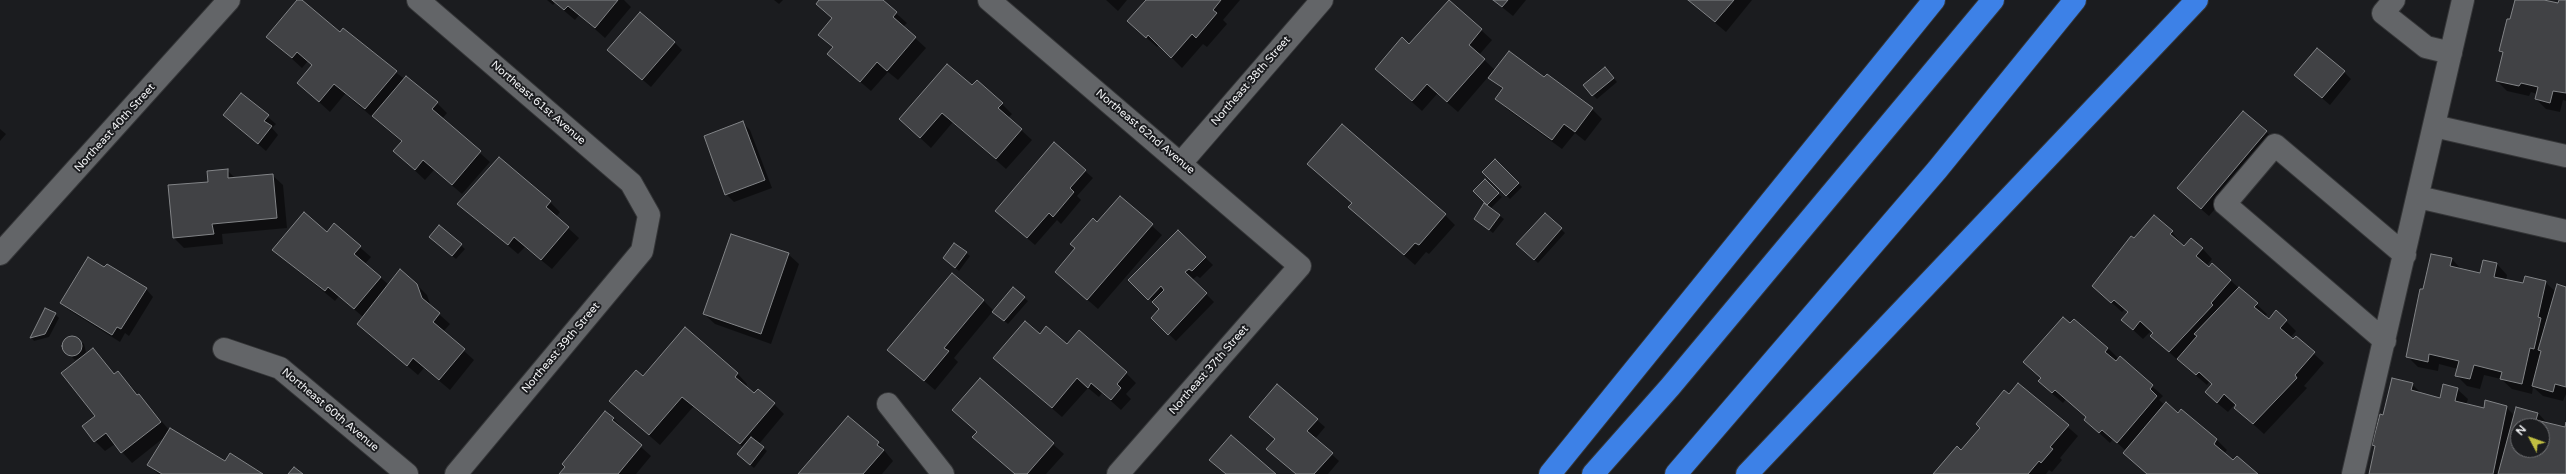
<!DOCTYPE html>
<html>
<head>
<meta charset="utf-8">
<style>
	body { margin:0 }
	#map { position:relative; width:2566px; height:474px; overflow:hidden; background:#1b1c1f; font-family:"Varela Round",sans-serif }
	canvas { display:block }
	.north { position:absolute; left:2510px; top:418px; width:40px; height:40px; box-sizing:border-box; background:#1b1c1f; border:1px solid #717275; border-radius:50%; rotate:311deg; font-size:11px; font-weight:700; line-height:16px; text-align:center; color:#f3f4f6 }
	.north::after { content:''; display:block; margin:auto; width:14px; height:18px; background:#c0be41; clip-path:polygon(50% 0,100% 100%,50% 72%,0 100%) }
</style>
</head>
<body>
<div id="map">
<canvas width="2566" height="474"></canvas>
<div class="north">N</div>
</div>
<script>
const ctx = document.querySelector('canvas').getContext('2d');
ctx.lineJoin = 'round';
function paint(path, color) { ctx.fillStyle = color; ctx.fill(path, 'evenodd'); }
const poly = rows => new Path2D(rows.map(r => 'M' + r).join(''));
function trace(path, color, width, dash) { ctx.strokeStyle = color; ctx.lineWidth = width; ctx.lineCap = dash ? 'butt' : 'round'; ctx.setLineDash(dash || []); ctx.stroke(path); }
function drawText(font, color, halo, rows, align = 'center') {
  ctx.font = font + ' "Varela Round",sans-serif'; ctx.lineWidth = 4; ctx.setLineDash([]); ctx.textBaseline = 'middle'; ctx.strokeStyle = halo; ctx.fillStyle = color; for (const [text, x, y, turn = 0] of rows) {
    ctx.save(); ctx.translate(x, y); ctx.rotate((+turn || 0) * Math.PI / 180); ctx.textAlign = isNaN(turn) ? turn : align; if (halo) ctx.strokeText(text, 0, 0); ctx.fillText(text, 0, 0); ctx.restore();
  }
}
const shadow = poly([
	[298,0,437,103,447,113,442,119,490,162,462,194,434,170,425,180,394,151,402,142,345,94,330,112,298,83,313,65,308,61,302,68,268,37],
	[547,0,624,0,631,7,605,38,579,15,575,20,555,3,553,5],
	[774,0,783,0,779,4],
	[821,0,881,0,907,23,903,27,926,48,898,80,888,72,871,91,828,54,834,48,820,35,833,19,817,4],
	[1106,0,1127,0,1118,11],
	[1147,0,1240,0,1223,20,1227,24,1207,47,1203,44,1182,68,1159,45,1157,47,1139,31],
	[1493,0,1526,0,1513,16],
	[1688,0,1752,0,1726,32],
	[2516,0,2545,0,2559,5,2560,0,2566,0,2566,101,2563,100,2560,112,2546,109,2536,99,2537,94,2531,92,2529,96,2507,91,2497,81,2503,54,2501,51],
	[1449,1,1492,40,1479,55,1495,70,1544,78,1592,109,1602,119,1585,141,1575,133,1562,149,1507,109,1497,99,1503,90,1489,76,1458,112,1437,94,1422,111,1386,79,1410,45],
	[674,42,682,50,651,87,616,57],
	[1605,68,1617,82,1597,99,1593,95],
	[2344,72,2351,79,2330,105,2303,82],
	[972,87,1002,104,1012,114,1008,118,1032,140,1006,169,953,122,931,148,900,119],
	[241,94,276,124,272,128,278,135,266,151,224,115],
	[743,123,750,130,772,188,734,202,726,194],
	[0,129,6,134,0,141],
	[2266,132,2274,139,2209,216,2186,196],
	[1054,144,1093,178,1077,196,1081,200,1061,224,1057,220,1035,245,1004,218],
	[1495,160,1522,187,1510,199,1483,172],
	[1309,164,1445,215,1455,225,1429,254,1426,252,1415,265,1360,217,1350,207,1353,204],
	[227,170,236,179,272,175,283,185,287,228,222,234,223,244,184,248,174,238,209,183],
	[1498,194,1502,197,1490,209,1504,219,1493,233,1475,219,1486,203],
	[1120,197,1162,235,1098,309,1056,272],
	[550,202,560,212,556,217,579,238,552,269,525,247,518,254,459,204],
	[1545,214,1565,233,1538,263,1518,244],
	[334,225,371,257,365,264,389,285,416,284,427,295,431,307,450,324,443,332,474,360,450,390,424,368,418,375,358,324,363,317,339,296,335,301,273,250,327,233],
	[439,227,465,249,456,259,434,241],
	[1178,231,1213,265,1200,278,1197,276,1192,280,1214,302,1176,341,1152,318,1161,309,1130,280],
	[2172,232,2184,247,2202,248,2212,259,2206,266,2230,280,2267,314,2265,317,2269,320,2286,321,2296,331,2290,338,2294,341,2296,338,2324,363,2304,386,2307,388,2264,434,2235,408,2237,406,2235,404,2228,412,2217,403,2213,385,2209,382,2207,385,2180,362,2151,336,2154,333,2151,331,2143,339,2122,320,2128,313,2125,309,2122,312,2093,286,2134,240],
	[966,253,970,256,959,271,944,258],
	[788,254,799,264,771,344,715,324,704,314],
	[2432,255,2452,259,2462,270,2480,274,2484,262,2497,264,2507,275,2506,280,2523,284,2545,282,2556,292,2566,288,2566,394,2563,401,2543,396,2533,387,2532,394,2512,389,2501,379,2484,375,2480,389,2467,386,2456,375,2458,369,2439,364,2438,371,2418,367,2408,357],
	[105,269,146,289,153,297,129,336,125,333,120,342,69,310,62,303],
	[1024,298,1028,301,1008,324,993,311,954,358,958,362,935,390,888,350,984,301,994,311],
	[55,314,59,318,49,337,34,341,31,337],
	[2071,324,2108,348,2119,359,2120,358,2163,396,2159,400,2165,405,2178,414,2181,410,2217,440,2227,450,2224,454,2233,461,2257,474,2147,474,2124,453,2126,451,2113,439,2110,443,2085,420,2087,418,2066,399,2063,403,2049,391,2039,381,2042,378,2025,362],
	[1040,335,1126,373,1136,383,1126,394,1131,399,1121,410,1102,393,1099,397,1088,388,1062,417,1005,368],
	[73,336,84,344,86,352,83,356,93,349,115,375,118,372,128,383,170,431,225,463,261,474,158,474,149,465,166,436,132,463,115,444,105,451,95,441,96,416,82,358,75,360,65,351,63,344,67,338],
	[737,373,747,384,746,387,754,394,774,404,784,414,759,444,767,451,754,468,742,458,744,448,693,407,660,445,621,411,643,377],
	[980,380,1064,454,1046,474,1015,474,984,447,977,433,953,410],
	[2019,384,2078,436,2060,458,2062,460,2052,472,2049,470,2046,474,1934,474,1961,451],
	[2412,384,2422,394,2441,399,2457,389,2468,399,2466,405,2485,409,2506,407,2515,416,2538,413,2548,424,2566,426,2566,474,2370,474,2376,447,2373,444,2384,416],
	[2518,426,2542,426,2542,450,2518,450],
	[1277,385,1325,427,1315,439,1339,461,1328,474,1296,474,1275,457,1276,440,1250,417],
	[613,418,623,429,622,430,651,456,636,474,560,474],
	[878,443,893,461,882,474,800,474]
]);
const building = poly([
	[297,0,302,0,340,32,343,28,397,71,365,109,334,84,319,102,297,83,312,65,297,52,292,58,266,37,297,0],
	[552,0,618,0,595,28,568,6,564,10,552,0],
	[819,0,883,0,897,12,893,17,916,37,887,71,877,62,860,82,827,54,833,47,818,35,832,18,816,4,819,0],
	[1146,0,1221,0,1213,10,1217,13,1196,38,1192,34,1171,58,1148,35,1146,38,1127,21,1146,0],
	[1449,0,1482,29,1469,45,1485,59,1447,102,1427,84,1412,101,1375,69,1402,37,1409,44,1449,0],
	[1493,0,1508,0,1502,7,1493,0],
	[1688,0,1734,0,1715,22,1688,0],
	[2515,0,2544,0,2558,3,2559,0,2566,0,2566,93,2553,91,2550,103,2535,99,2538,87,2521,83,2519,86,2496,81,2503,52,2499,51,2507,19,2510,19,2515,0],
	[640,12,675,42,642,80,607,50,640,12],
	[2317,48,2345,71,2322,98,2294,75,2317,48],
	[1509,51,1544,77,1547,74,1593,108,1575,132,1564,124,1552,140,1495,99,1503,88,1488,78,1509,51],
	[947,64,972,85,977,80,1003,103,998,108,1022,129,996,159,942,113,920,138,899,119,947,64],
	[1605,67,1614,78,1592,96,1583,85,1605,67],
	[406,76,438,102,432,109,481,151,452,185,423,160,415,170,393,151,402,141,372,116,406,76],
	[241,93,269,115,264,121,272,126,258,144,223,115,241,93],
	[2243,111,2267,131,2201,209,2177,188,2243,111],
	[743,121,765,180,725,195,704,136,743,121],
	[1342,124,1446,214,1419,245,1415,243,1404,255,1348,207,1352,203,1307,164,1342,124],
	[1054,142,1086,170,1070,188,1074,192,1053,217,1049,213,1027,238,995,211,1054,142],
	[499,157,551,201,546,207,569,227,541,260,514,237,508,245,457,204,499,157],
	[1495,159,1519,183,1506,196,1482,172,1495,159],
	[228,169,228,178,273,174,277,218,212,224,214,234,173,238,168,185,208,182,207,171,228,169],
	[1485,179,1499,193,1487,205,1473,191,1485,179],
	[1120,196,1153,224,1087,300,1055,272,1075,248,1070,244,1093,218,1097,222,1120,196],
	[1484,203,1500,215,1489,230,1474,219,1484,203],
	[304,212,327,232,334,223,361,246,354,254,381,277,354,309,328,287,325,291,272,250,304,212],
	[1545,213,1562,228,1534,260,1516,244,1545,213],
	[2154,215,2173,231,2170,234,2184,246,2191,238,2203,248,2196,256,2209,267,2212,263,2231,280,2211,303,2213,305,2169,352,2150,336,2153,333,2140,321,2133,330,2121,320,2128,312,2114,300,2111,303,2092,286,2131,236,2134,238,2154,215],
	[439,225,462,244,452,256,429,237,439,225],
	[1178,230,1206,257,1192,271,1189,269,1185,272,1207,293,1168,335,1151,318,1159,309,1152,302,1164,290,1161,286,1148,300,1128,280,1178,230],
	[731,234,789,253,761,334,703,314,731,234],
	[954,243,967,252,955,268,943,258,954,243],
	[2431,254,2452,258,2450,266,2480,273,2483,260,2497,263,2494,277,2523,283,2525,276,2546,281,2538,317,2541,318,2534,349,2530,348,2522,384,2500,379,2502,372,2474,365,2470,379,2455,376,2459,361,2429,354,2428,362,2406,357,2420,289,2423,289,2431,254],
	[88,257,104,267,107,264,147,288,121,329,117,327,112,335,60,303,88,257],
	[400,269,417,284,422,298,440,313,433,322,465,349,439,380,413,358,407,366,357,324,400,269],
	[952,273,984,300,944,348,949,351,924,381,887,350,952,273],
	[2557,284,2566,287,2566,387,2555,384,2553,392,2532,386,2541,351,2538,350,2557,284],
	[1013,287,1025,297,1004,321,992,312,1013,287],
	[2239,287,2258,303,2254,307,2269,319,2276,310,2287,320,2280,328,2293,339,2296,336,2315,352,2295,375,2297,378,2253,424,2234,408,2236,405,2224,394,2217,403,2205,392,2212,384,2199,372,2196,375,2177,359,2197,336,2194,334,2239,287],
	[45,308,56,313,45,334,30,338,45,308],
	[2063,317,2070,323,2074,319,2108,348,2105,352,2116,361,2120,356,2153,385,2150,389,2157,396,2117,443,2102,430,2099,433,2084,420,2086,417,2055,390,2052,393,2038,381,2041,378,2023,362,2063,317],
	[1025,321,1040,334,1046,326,1067,344,1079,330,1127,372,1117,384,1121,388,1111,400,1091,383,1088,388,1077,378,1052,408,993,358,1025,321],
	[685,327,738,373,735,377,754,393,758,389,775,403,740,444,682,397,649,435,609,401,636,370,643,376,685,327],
	'62 346a10 10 0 1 1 20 0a10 10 0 1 1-20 0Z',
	[93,348,114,374,118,371,137,395,139,394,161,422,121,453,106,433,94,442,82,426,95,416,61,373,93,348],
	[980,378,1054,443,1027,474,1015,474,972,437,977,432,952,410,980,378],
	[2392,378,2413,383,2411,390,2440,398,2443,384,2458,388,2455,401,2484,408,2485,400,2507,406,2493,474,2369,474,2375,446,2372,445,2380,414,2383,415,2392,378],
	[2018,383,2069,425,2050,447,2053,449,2041,463,2039,461,2028,474,1933,474,1957,446,1961,450,1980,428,1976,424,2004,390,2009,394,2018,383],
	[1277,384,1318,419,1307,431,1333,453,1314,474,1296,474,1266,449,1275,439,1249,417,1277,384],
	[2166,402,2178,413,2181,409,2217,439,2214,444,2233,460,2237,456,2258,474,2147,474,2123,453,2166,402],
	[2516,407,2538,413,2536,420,2565,427,2566,422,2566,474,2498,474,2516,407],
	[2518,426,2542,426,2542,450,2518,450,2518,426],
	[605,411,614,418,612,420,642,445,618,474,559,474,565,467,562,464,605,411],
	[848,416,879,442,877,445,884,450,863,474,798,474,848,416],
	[170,428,225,461,230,453,263,474,162,474,147,465,170,428],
	[1231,435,1276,474,1226,474,1209,460,1231,435],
	[751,437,764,447,750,465,737,454,751,437],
	[294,467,303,474,288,474,294,467]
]);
const minor = poly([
	[418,0,631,183,649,215,642,251,456,474],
	[989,0,1300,266,1118,474],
	[2394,0,2383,13,2426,47,2451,53],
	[2434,126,2566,156],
	[1181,163,1322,0],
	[2418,197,2566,231],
	[0,254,229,0],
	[2385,341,2225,204,2275,145,2405,255],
	[224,349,280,368,407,474],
	[888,404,943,474],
	[2353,474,2463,0]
]);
const highway = poly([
	[1550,474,1934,0],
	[1593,474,1670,387,1993,0],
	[1676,474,1937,170,2075,0],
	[1747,474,2197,0]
]);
const streetNames = [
	["Northeast 38th Street",1251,81,-49],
	["Northeast 61st Avenue",538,103,41],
	["Northeast 40th Street",115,128,-48],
	["Northeast 62nd Avenue",1145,132,40],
	["Northeast 39th Street",561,348,-50],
	["Northeast 37th Street",1209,370,-49],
	["Northeast 60th Avenue",330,410,40]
];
paint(shadow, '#0007');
paint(building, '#414245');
trace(building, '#828487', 1);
trace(minor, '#353638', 24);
trace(highway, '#353638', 24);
trace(minor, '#636568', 22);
trace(highway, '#3d81e7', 22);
drawText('11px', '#f3f4f6', '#1b1c1f', streetNames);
</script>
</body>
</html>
